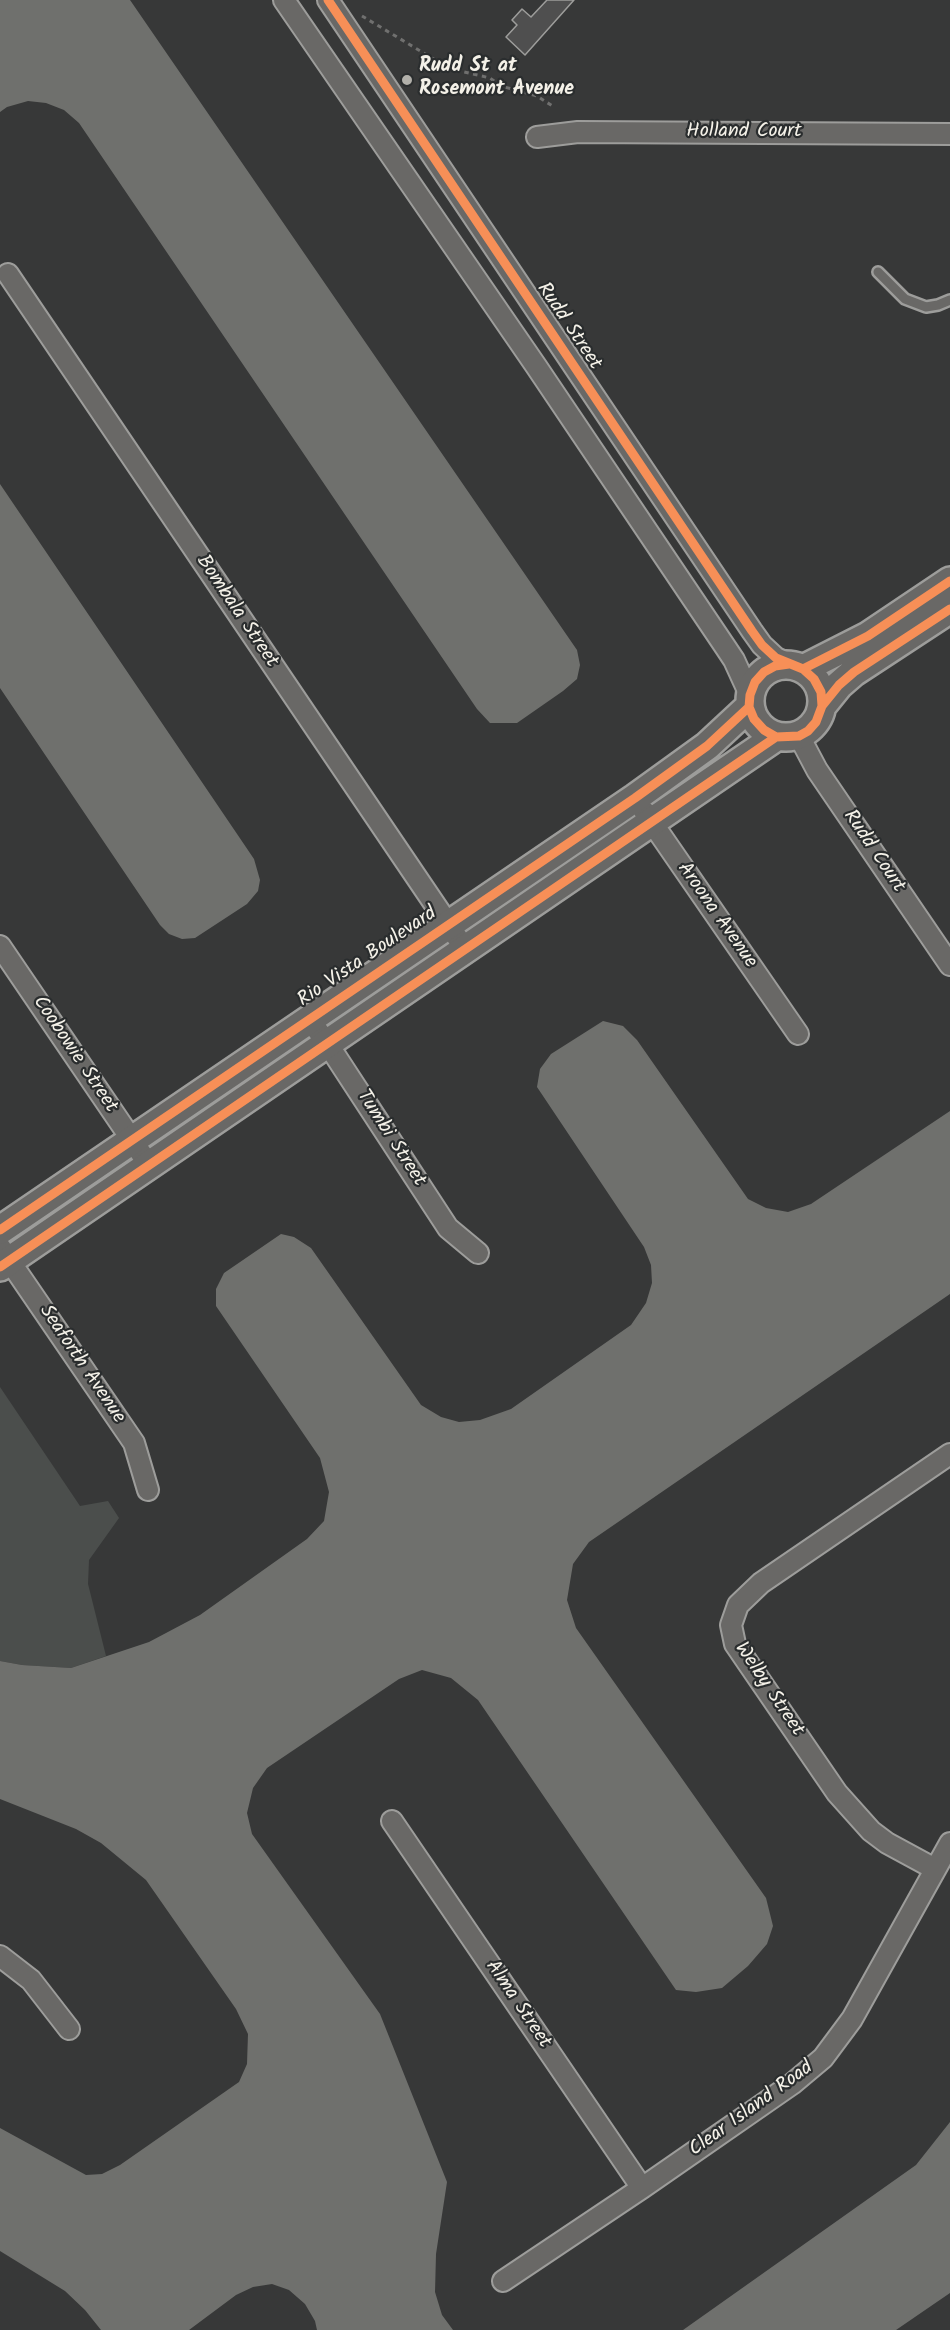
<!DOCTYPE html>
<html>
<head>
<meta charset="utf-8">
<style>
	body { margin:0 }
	canvas { display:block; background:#373838 }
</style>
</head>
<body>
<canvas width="950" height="2330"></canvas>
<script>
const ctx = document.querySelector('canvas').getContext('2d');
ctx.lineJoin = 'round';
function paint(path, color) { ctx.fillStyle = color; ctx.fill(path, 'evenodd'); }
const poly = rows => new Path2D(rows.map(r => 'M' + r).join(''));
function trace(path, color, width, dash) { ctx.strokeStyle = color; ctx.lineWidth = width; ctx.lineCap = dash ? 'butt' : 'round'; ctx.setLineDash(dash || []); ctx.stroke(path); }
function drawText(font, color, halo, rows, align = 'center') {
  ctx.font = font + ' Kalam,sans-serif'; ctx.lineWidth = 4.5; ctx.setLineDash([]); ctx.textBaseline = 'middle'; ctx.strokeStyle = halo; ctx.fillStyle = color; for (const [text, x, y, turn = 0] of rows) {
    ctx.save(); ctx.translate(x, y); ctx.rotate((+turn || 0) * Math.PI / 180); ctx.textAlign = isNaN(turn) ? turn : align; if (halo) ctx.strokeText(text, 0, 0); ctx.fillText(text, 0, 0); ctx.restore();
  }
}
const green = poly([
	[0,1387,80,1506,108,1501,119,1518,89,1560,88,1584,106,1656,71,1668,22,1665,0,1661]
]);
const water = poly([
	[0,0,130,0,577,650,580,665,577,679,563,691,517,723,490,723,477,709,79,123,64,110,46,103,28,101,7,107,0,112],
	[0,484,254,859,260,880,258,891,247,904,195,938,182,939,169,934,160,925,0,688],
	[603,1021,623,1026,637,1040,748,1199,766,1208,788,1212,811,1204,950,1111,950,1294,589,1542,573,1564,567,1600,576,1628,766,1898,773,1926,767,1944,748,1966,722,1988,696,1992,676,1990,478,1700,451,1678,422,1670,399,1679,267,1768,253,1788,247,1813,252,1834,380,2014,447,2182,436,2254,435,2292,442,2315,453,2330,317,2330,315,2321,305,2304,289,2290,272,2284,253,2287,236,2295,189,2330,101,2330,85,2310,65,2291,0,2251,0,2128,86,2175,102,2174,120,2165,239,2082,247,2064,248,2034,236,2009,146,1880,101,1843,76,1829,0,1799,0,1661,22,1665,71,1668,149,1642,200,1615,307,1539,324,1521,329,1492,320,1458,216,1306,216,1289,224,1273,281,1234,294,1237,311,1248,421,1405,441,1417,459,1422,480,1420,511,1409,631,1325,646,1303,652,1283,651,1265,644,1247,537,1087,540,1069,551,1054],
	[950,2122,950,2293,896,2330,683,2330,916,2165]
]);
const building = poly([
	[547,0,574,0,525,55,506,37,517,25,512,20,522,9,531,17,547,0]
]);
const path = poly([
	[362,16,432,58,456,70,490,78,501,86,537,96,554,107]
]);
const lane = poly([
	[878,272,905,299,926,307,938,305,950,300]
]);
const street = poly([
	[284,0,536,366,726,648,734,660,750,695],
	[328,0,752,631,762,645,776,658,789,664],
	[537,137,578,132,950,134],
	[8,274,465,949],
	[799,736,817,770,950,965],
	[644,811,798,1034],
	[0,946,149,1165],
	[309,1019,327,1043,448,1228,478,1253],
	[0,1247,134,1443,148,1490],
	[392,1821,642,2188],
	[935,1869,887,1843,871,1831,837,1793,735,1644,731,1625,738,1605,761,1583,950,1454],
	[0,1956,31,1980,69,2029],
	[503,2281,642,2188,792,2084,823,2058,852,2019,950,1843]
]);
const secondary = poly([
	'750 701a36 36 0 1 1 72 0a36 36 0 1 1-72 0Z',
	[803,669,868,636,950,581],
	[822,706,839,685,854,672,950,609],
	[0,1230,635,798,707,746,749,707],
	[0,1267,776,737]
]);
const cycleway = poly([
	[328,0,752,631,762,645,776,658,803,669,814,679,821,692,822,706,816,722,808,731,799,736,776,737,764,730,754,719,749,707,750,695,755,682,764,672,775,666,789,664],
	[803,669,868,636,950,581],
	[822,706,839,685,854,672,950,609],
	[0,1230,635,798,707,746,749,707],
	[0,1267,776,737]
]);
const markers = [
	[407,80,6,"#b2b0aa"]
];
const poiNames = [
	["Rudd St at",419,68],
	["Rosemont Avenue",419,91]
];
const streetNames = [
	["Holland Court",744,133],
	["Rudd Street",568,327,56],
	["Bombala Street",236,612,56],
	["Rudd Court",873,852,56],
	["Aroona Avenue",716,916,55],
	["Rio Vista Boulevard",368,958,-34],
	["Coobowie Street",74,1055,56],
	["Tumbi Street",390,1139,57],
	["Seaforth Avenue",81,1365,56],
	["Welby Street",768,1690,56],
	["Alma Street",517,2005,56],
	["Clear Island Road",752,2110,-36]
];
paint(green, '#4b4e4c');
paint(water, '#6f706d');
paint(building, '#4f4f4f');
trace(building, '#9d9d9b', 1.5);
trace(lane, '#9d9d9b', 14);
trace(street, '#9d9d9b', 24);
trace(secondary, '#9d9d9b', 32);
trace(path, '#70706f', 3, [4.5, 4.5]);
trace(lane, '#696866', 9);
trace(street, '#696866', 20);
trace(secondary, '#696866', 27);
trace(cycleway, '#f78f57', 9);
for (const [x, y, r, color] of markers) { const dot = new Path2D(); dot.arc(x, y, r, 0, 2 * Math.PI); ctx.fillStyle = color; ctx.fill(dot); trace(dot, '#2a2d2e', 2); }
drawText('bold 20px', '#f4f1e8', '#2a2d2e', poiNames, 'left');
drawText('20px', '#f4f1e8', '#2a2d2e', streetNames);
</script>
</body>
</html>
